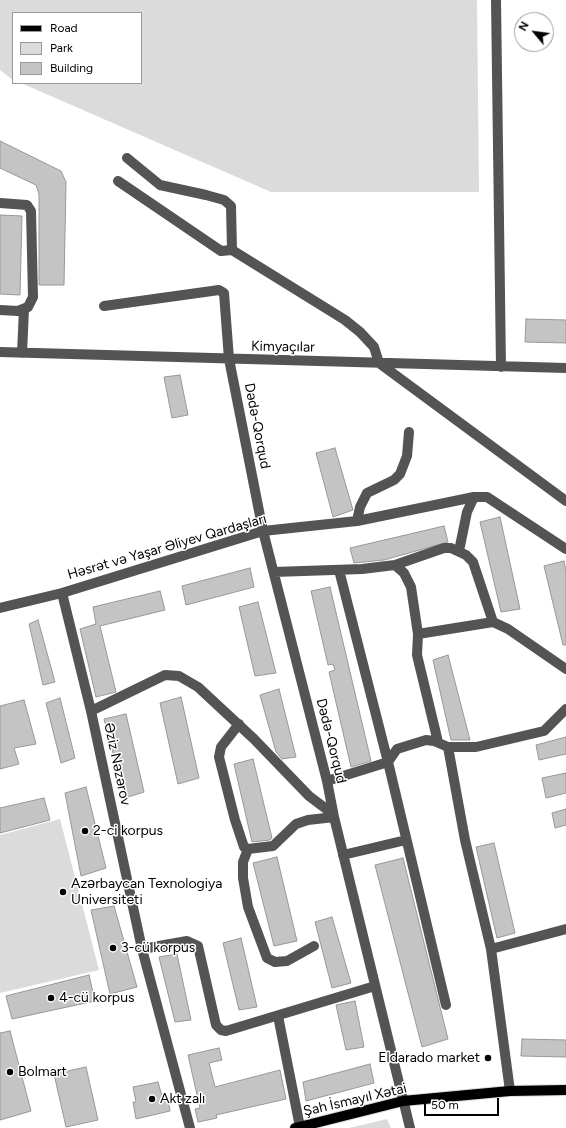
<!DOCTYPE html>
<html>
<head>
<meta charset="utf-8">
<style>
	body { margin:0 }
	#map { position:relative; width:566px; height:1128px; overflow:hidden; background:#fff; font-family:Figtree,sans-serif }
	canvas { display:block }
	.legend { position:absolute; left:12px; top:12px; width:130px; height:72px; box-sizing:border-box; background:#fff; border:1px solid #999; margin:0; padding:5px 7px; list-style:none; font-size:12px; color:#000 }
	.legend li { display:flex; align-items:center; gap:8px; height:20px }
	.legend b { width:20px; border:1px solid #999 }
	.north { position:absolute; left:514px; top:12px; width:40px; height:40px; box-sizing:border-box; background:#fff; border:1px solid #999; border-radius:50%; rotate:299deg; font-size:11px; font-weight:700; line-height:16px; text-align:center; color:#000 }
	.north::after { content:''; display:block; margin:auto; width:14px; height:18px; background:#000; clip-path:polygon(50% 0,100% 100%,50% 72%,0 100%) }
	.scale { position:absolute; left:424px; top:1098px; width:75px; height:18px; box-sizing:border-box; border:2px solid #000; border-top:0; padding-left:5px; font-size:12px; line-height:14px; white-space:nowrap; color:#000; -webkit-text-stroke:3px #fff; paint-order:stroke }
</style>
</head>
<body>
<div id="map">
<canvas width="566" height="1128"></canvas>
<ul class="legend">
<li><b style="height:5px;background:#000"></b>Road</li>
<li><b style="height:11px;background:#dbdbdb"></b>Park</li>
<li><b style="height:11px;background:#c4c4c4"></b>Building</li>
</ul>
<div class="north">N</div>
<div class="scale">50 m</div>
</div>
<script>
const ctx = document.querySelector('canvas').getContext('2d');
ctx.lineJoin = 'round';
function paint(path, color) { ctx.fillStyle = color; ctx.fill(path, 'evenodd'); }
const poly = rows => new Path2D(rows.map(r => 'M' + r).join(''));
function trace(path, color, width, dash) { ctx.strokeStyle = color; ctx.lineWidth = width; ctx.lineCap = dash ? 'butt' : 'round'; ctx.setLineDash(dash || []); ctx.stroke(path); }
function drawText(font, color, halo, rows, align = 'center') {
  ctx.font = font + ' Figtree,sans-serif'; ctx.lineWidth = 3; ctx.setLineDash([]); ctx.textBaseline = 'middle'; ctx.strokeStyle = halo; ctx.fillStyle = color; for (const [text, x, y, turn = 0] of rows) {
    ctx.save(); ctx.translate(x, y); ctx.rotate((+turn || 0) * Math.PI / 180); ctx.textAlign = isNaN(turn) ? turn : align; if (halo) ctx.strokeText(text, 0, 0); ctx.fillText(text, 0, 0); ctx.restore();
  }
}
const green = poly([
	[0,0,477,0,479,192,271,192,21,83,141,83,141,13,13,13,13,80,0,70],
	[60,819,99,970,0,993,0,835],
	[387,1119,391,1128,349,1128]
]);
const building = poly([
	[0,141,61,171,66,182,64,285,39,285,39,194,36,185,0,168,0,141],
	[0,215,22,216,20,295,0,294,0,215],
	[526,319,566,320,566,343,525,342,526,319],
	[180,375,188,415,172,418,164,377,180,375],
	[335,448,353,510,333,517,316,453,335,448],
	[500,517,520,609,501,612,480,522,500,517],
	[444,526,448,542,384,560,354,563,350,548,444,526],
	[564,561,566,571,566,645,563,645,544,566,564,561],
	[250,568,254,587,186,605,182,586,250,568],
	[330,587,371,761,351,767,329,672,335,670,333,664,328,665,311,591,330,587],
	[160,591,165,610,100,626,116,692,96,697,80,629,96,624,93,607,160,591],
	[258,602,276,673,255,676,239,607,258,602],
	[38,620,55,682,43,685,29,624,38,620],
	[448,655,470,740,451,740,433,660,448,655],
	[279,689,296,757,282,759,276,752,260,695,279,689],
	[181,697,199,778,178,784,160,703,181,697],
	[60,698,75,758,61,763,46,703,60,698],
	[24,700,36,744,14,748,19,764,0,769,0,706,24,700],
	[126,714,144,792,125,798,104,719,126,714],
	[566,737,566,754,539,760,536,745,566,737],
	[253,759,272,838,270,840,252,842,234,764,253,759],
	[566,773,566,793,546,798,542,778,566,773],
	[86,787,106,868,81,876,65,793,86,787],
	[44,798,50,820,0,833,0,808,44,798],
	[566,809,566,825,555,828,552,813,566,809],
	[494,843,515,933,497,938,476,847,494,843],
	[277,857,297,941,274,946,253,863,277,857],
	[403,858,448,1039,422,1047,375,865,403,858],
	[114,906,137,987,110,994,91,910,114,906],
	[332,917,351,983,332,988,315,922,332,917],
	[241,938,257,1007,239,1010,223,943,241,938],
	[177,954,191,1020,175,1022,159,957,177,954],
	[89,975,95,1001,12,1019,6,996,89,975],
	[355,1001,364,1047,346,1050,336,1005,355,1001],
	[10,1031,31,1111,0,1120,0,1033,10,1031],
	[522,1039,566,1040,566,1057,521,1056,522,1039],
	[219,1048,222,1060,209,1063,215,1087,280,1070,286,1099,216,1115,217,1118,198,1122,195,1109,200,1108,188,1055,219,1048],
	[370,1064,374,1083,306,1101,303,1082,370,1064],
	[86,1067,98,1120,66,1127,54,1074,86,1067],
	[158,1082,162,1096,167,1095,170,1111,136,1119,133,1102,136,1102,133,1087,158,1082]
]);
const minor = poly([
	[496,0,501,367],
	[127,158,160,185,206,195,224,200,231,206,232,250],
	[118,181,221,251,232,250,345,320,360,332,374,347,379,363,566,501],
	[0,203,27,205,31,211,33,297,28,307,18,311,0,310],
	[104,306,219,290,224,293,229,359,263,531,327,781,334,817,410,1128],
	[0,352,566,368],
	[22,353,24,309],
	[357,521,360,507,367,493,394,480,400,474,407,456,409,432],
	[459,551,467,512,474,497],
	[395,565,444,548,451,548,466,555,473,562,493,622],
	[339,570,388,762,446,1005],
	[274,572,362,569,395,565,404,573,411,587,418,634,493,622,508,629,566,669],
	[62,593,91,711,142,949,190,1128],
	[0,608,62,593,263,531,357,521,474,497,487,497,566,549],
	[418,634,417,655,438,742],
	[91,711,165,675,179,676,198,687,254,739,309,796,333,814],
	[239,724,221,747,219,757,235,820,244,847,248,849,273,846,296,824,308,820,334,817],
	[448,747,465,840,491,949,510,1091],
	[327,781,388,762,397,749,426,740,434,741,448,747,476,747,544,731,566,709],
	[248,849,243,862,243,878,248,907,267,958,275,962,287,961,314,946],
	[343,855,406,840],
	[142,949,187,941,198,946,216,1025,221,1030,226,1031,375,986],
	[491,949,566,929],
	[278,1016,300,1127]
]);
const major = poly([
	[295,1128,403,1101,510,1091,566,1090]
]);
const markers = [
	[85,831,4,"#000"],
	[63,892,4,"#000"],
	[113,948,4,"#000"],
	[51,998,4,"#000"],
	[488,1058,4,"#000"],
	[10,1072,4,"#000"],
	[152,1099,4,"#000"]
];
const streetNames = [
	["Kimyaçılar",283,347,1],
	["Dədə-Qorqud",257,426,79],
	["Həsrət və Yaşar Əliyev Qardaşları",167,547,-16],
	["Dədə-Qorqud",331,741,76],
	["Əziz Nəzərov",117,764,78],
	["Şah İsmayıl Xətai",355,1100,-13]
];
const poiNames = [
	["2-ci korpus",93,831],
	["Azərbaycan Texnologiya",71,884],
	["Universiteti",71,900],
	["3-cü korpus",121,948],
	["4-cü korpus",59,998],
	["Eldarado market",480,1058,"right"],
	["Bolmart",18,1072],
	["Akt zalı",160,1099]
];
paint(green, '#dbdbdb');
paint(building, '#c4c4c4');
trace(building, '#989898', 1);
trace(major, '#dbdbdb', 12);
trace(minor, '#545454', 10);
trace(major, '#000', 10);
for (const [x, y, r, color] of markers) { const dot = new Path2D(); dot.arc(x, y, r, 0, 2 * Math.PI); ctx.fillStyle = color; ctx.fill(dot); trace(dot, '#fff', 1.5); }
drawText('14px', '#000', '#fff', streetNames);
drawText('14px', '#000', '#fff', poiNames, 'left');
</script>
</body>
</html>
